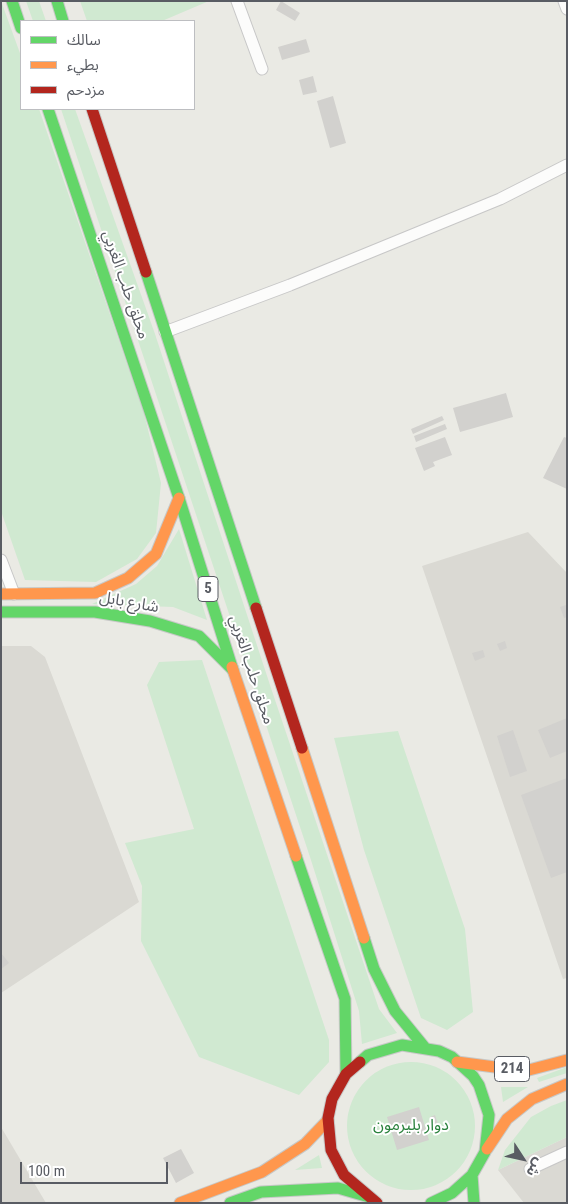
<!DOCTYPE html>
<html>
<head>
<meta charset="utf-8">
<style>
	body { margin:0 }
	#map { position:relative; width:568px; height:1204px; overflow:hidden; background:#eaeae4; font-family:"Roboto Condensed","Noto Sans Arabic",sans-serif }
	canvas { display:block }
	.frame { position:absolute; inset:0; border:2px solid #595c63; pointer-events:none }
	.legend { position:absolute; left:20px; top:20px; width:175px; height:90px; box-sizing:border-box; background:#fff; border:1px solid #bdbec1; margin:0; padding:6px 9px; list-style:none; font-size:15px; color:#595c63 }
	.legend li { display:flex; align-items:center; gap:10px; height:25px }
	.legend b { width:25px; border:1px solid #bdbec1 }
	.north { position:absolute; left:498px; top:1134px; width:50px; height:50px; -webkit-text-stroke:4px #fff; paint-order:stroke; rotate:125deg; font-size:14px; font-weight:700; line-height:20px; text-align:center; color:#595c63 }
	.north::after { content:''; display:block; margin:auto; width:18px; height:22px; background:#595c63; clip-path:polygon(50% 0,100% 100%,50% 72%,0 100%) }
	.scale { position:absolute; left:20px; top:1162px; width:148px; height:22px; box-sizing:border-box; border:2px solid #595c63; border-top:0; padding-left:6px; font-size:15px; line-height:18px; white-space:nowrap; color:#595c63; -webkit-text-stroke:4px #fff; paint-order:stroke }
</style>
</head>
<body>
<div id="map">
<canvas width="568" height="1204"></canvas>
<div class="frame"></div>
<ul class="legend">
<li><b style="height:6px;background:#63d668"></b>سالك</li>
<li><b style="height:6px;background:#ff974d"></b>بطيء</li>
<li><b style="height:6px;background:#b3261e"></b>مزدحم</li>
</ul>
<div class="north">ش</div>
<div class="scale">100 m</div>
</div>
<script>
const ctx = document.querySelector('canvas').getContext('2d');
ctx.lineJoin = 'round';
function paint(path, color) { ctx.fillStyle = color; ctx.fill(path, 'evenodd'); }
const poly = rows => new Path2D(rows.map(r => 'M' + r).join(''));
function trace(path, color, width, dash) { ctx.strokeStyle = color; ctx.lineWidth = width; ctx.lineCap = dash ? 'butt' : 'round'; ctx.setLineDash(dash || []); ctx.stroke(path); }
function drawText(font, color, halo, rows, align = 'center') {
  ctx.font = font + ' "Roboto Condensed","Noto Sans Arabic",sans-serif'; ctx.lineWidth = 4; ctx.setLineDash([]); ctx.textBaseline = 'middle'; ctx.strokeStyle = halo; ctx.fillStyle = color; for (const [text, x, y, turn = 0] of rows) {
    ctx.save(); ctx.translate(x, y); ctx.rotate((+turn || 0) * Math.PI / 180); ctx.textAlign = isNaN(turn) ? turn : align; if (halo) ctx.strokeText(text, 0, 0); ctx.fillText(text, 0, 0); ctx.restore();
  }
}
const industrial = poly([
	[528,532,567,573,567,978,563,979,422,566],
	[1,646,31,646,45,657,139,902,1,993],
	[1,1127,46,1203,1,1203],
	[567,1137,567,1203,524,1203,498,1170]
]);
const green = poly([
	[1,1,21,56,21,109,39,109,144,413,161,483,156,533,137,559,96,582,25,580,1,511],
	[26,1,39,1,46,21,33,21],
	[80,1,209,1,162,21,87,21],
	[61,109,75,109,155,334,270,685,379,1009,397,1033,362,1044,359,1011,310,857],
	[179,529,207,620,173,607,92,604,136,584,157,566],
	[202,660,329,1040,329,1062,299,1095,199,1057,141,941,142,886,125,843,194,829,147,685,159,662],
	[398,731,465,929,473,1012,447,1030,421,1018,364,850,334,738],
	'347 1126a64 64 0 1 1 128 0a64 64 0 1 1-128 0Z',
	[567,1067,567,1073,539,1082,537,1078],
	[501,1087,528,1087,503,1102],
	[567,1100,567,1137,498,1170,505,1150,531,1117,551,1106],
	[319,1155,322,1168,295,1170]
]);
const building = poly([
	[281,1,300,13,295,21,276,10],
	[306,39,310,52,282,60,278,47],
	[313,76,317,92,303,95,299,80],
	[333,96,346,143,330,148,317,101],
	[506,393,513,417,460,432,453,408],
	[442,416,444,420,413,434,411,429],
	[445,424,447,429,416,442,414,436],
	[445,437,452,455,433,462,435,466,424,471,415,448],
	[564,437,567,438,567,489,543,478],
	[566,605,567,617,564,618,560,607],
	[505,641,507,648,500,651,497,644],
	[483,650,485,657,475,661,472,653],
	[567,718,567,751,550,758,538,730],
	[513,730,527,771,510,777,497,736],
	[567,778,567,872,551,878,521,795],
	[1,953,9,963,1,969],
	[419,1107,429,1140,397,1150,387,1117],
	[435,1115,439,1127,434,1129,430,1117],
	[181,1149,194,1173,176,1183,163,1158]
]);
const street = poly([
	[237,1,262,69],
	[564,1,567,9],
	[165,332,290,285,500,199,567,165],
	[1,560,14,594],
	[530,1169,567,1152]
]);
const fast = poly([
	[12,1,21,28],
	[57,1,63,21],
	[48,109,179,498,232,667],
	[146,272,256,608],
	[1,612,95,612,150,621,199,636,233,670],
	[296,856,345,999,346,1074],
	[364,938,374,969,395,1011,426,1049],
	[360,1062,368,1055,402,1045,439,1051,452,1057,473,1076,479,1085,489,1115,485,1152,472,1175,452,1193,431,1203],
	[472,1175,474,1203],
	[230,1203,261,1192,338,1188,369,1197]
]);
const slow = poly([
	[1,594,95,593,128,578,156,554,179,498],
	[232,667,296,856],
	[302,748,364,938],
	[457,1062,525,1071,567,1060],
	[487,1149,507,1119,532,1099,567,1084],
	[180,1203,262,1172,305,1144,328,1120]
]);
const jam = poly([
	[92,109,146,272],
	[256,608,302,748],
	[360,1062,346,1074,332,1099,328,1118,331,1150,344,1175,377,1203]
]);
const shields = [
	[208,589,20],
	[512,1069,35]
];
const shieldNames = [
	["5",208,589],
	["214",512,1069]
];
const streetNames = [
	["محلق حلب الغربي",125,285,71],
	["شارع بابل",129,603,10],
	["محلق حلب الغربي",251,670,72]
];
const parkNames = [
	["دوار بليرمون",411,1126]
];
paint(industrial, '#dad9d3');
paint(green, '#d0e9d1');
paint(building, '#d2d1ce');
trace(street, '#c7c7c7', 13);
trace(fast, '#c7c8c7', 13);
trace(slow, '#c7c8c7', 13);
trace(jam, '#c7c8c7', 13);
trace(street, '#fcfcfb', 11);
trace(fast, '#63d668', 11);
trace(slow, '#ff974d', 11);
trace(jam, '#b3261e', 11);
for (const [x, y, w] of shields) { const box = new Path2D(); box.roundRect(x - w / 2, y - 12.5, w, 25, 4); ctx.fillStyle = '#fff'; ctx.fill(box); trace(box, '#595c63', 1); }
drawText('bold 15px', '#595c63', null, shieldNames);
drawText('16px', '#595c63', '#fff', streetNames);
drawText('16px', '#2a823d', '#fff', parkNames);
</script>
</body>
</html>
